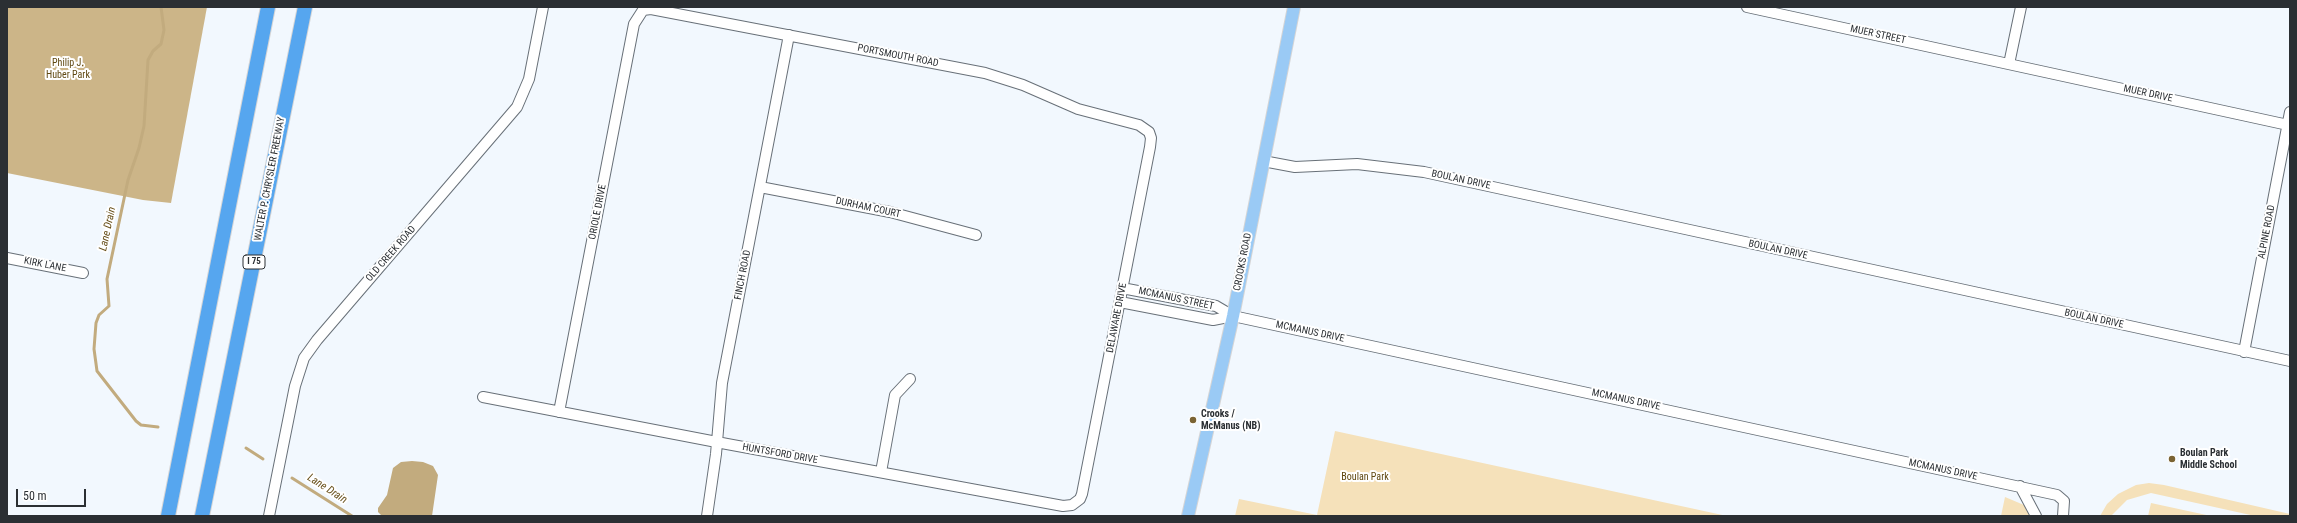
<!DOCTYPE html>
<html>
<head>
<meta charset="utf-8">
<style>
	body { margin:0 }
	#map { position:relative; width:2297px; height:523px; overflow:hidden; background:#f2f8fe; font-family:"Roboto Condensed",sans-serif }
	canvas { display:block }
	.frame { position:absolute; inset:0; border:8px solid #2b2f33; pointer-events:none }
	.scale { position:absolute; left:16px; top:489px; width:70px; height:18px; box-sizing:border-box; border:2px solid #2b2f33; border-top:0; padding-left:5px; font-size:12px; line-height:14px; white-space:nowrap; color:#2b2f33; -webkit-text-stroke:3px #fff; paint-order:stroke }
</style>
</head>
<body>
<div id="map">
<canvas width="2297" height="523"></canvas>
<div class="frame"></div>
<div class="scale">50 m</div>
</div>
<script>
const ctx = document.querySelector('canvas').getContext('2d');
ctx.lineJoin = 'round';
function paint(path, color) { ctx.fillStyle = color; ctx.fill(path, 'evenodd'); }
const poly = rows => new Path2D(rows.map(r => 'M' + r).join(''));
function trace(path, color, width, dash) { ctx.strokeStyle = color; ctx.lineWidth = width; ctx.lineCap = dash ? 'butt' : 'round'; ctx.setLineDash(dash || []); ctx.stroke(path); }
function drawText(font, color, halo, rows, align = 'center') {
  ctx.font = font + ' "Roboto Condensed",sans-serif'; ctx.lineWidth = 4; ctx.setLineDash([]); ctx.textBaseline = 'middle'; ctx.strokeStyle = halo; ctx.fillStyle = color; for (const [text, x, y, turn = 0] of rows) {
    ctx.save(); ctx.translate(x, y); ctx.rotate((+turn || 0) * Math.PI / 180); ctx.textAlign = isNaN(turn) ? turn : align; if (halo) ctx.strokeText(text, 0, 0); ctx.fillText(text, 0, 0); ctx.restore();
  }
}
const green = poly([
	[1335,431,1727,516,1235,516,1239,499,1317,515],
	[2149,483,2164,485,2290,514,2290,516,2255,516,2151,493,2127,500,2111,516,2100,516,2107,504,2118,494,2136,485],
	[2005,497,2024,505,2036,516,2001,516],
	[2151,503,2211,516,2148,516]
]);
const forest = poly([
	[7,7,207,7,171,203,143,200,7,173]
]);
const water = poly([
	[412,461,423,462,433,466,438,475,432,516,382,516,378,512,378,508,387,495,393,468,401,462]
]);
const stream = poly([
	[158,427,141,425,136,421,97,371,94,349,96,323,99,315,109,306,107,279,128,180,139,148,144,126,148,60,153,51,161,44,164,30,161,7],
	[246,448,263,459],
	[292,478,352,516]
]);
const minor = poly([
	[1747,7,2288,125],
	[2009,64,2021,7],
	[1263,161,1295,167,1357,164,1424,172,2290,361],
	[760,187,890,212,976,235],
	[7,258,83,273],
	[1122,288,1216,306,1233,316,2057,495,2064,501,2063,516],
	[1120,302,1213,320,1233,316],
	[2244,352,2290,112],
	[483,397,727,444,1063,506,1072,505,1080,499,1082,494,1150,147,1151,138,1149,132,1139,125,1078,109,1023,85,985,73,651,9,643,10,634,24,559,412],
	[881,472,895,395,910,379],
	[2020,486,2036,516],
	[269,516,295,386,304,358,317,340,517,107,529,79,543,7],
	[707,516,716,454,722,383,789,35]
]);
const major = poly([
	[1188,516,1233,316,1294,7]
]);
const highway = poly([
	[168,516,268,7],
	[202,516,305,7]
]);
const markers = [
	[1193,420,4,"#7a6333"],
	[2172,459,4,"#7a6333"]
];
const shields = [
	[254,262,22]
];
const shieldNames = [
	["I 75",254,262]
];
const streetNames = [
	["MUER STREET",1878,35,12],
	["PORTSMOUTH ROAD",898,56,11],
	["MUER DRIVE",2148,94,12],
	["WALTER P. CHRYSLER FREEWAY",270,179,-79],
	["BOULAN DRIVE",1461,180,12],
	["DURHAM COURT",868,208,12],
	["ORIOLE DRIVE",598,212,-79],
	["ALPINE ROAD",2267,232,-79],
	["BOULAN DRIVE",1778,250,12],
	["OLD CREEK ROAD",391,254,-49],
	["CROOKS ROAD",1243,262,-79],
	["KIRK LANE",45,265,11],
	["FINCH ROAD",743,275,-79],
	["MCMANUS STREET",1176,299,12],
	["DELAWARE DRIVE",1117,318,-79],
	["BOULAN DRIVE",2094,319,12],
	["MCMANUS DRIVE",1310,332,12],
	["MCMANUS DRIVE",1626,400,12],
	["HUNTSFORD DRIVE",780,454,10],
	["MCMANUS DRIVE",1943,470,12]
];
const parkNames = [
	["Philip J.",68,63],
	["Huber Park",68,75],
	["Boulan Park",1365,477]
];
const poiNames = [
	["Crooks /",1201,414],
	["McManus (NB)",1201,426],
	["Boulan Park",2180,453],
	["Middle School",2180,465]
];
const waterNames = [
	["Lane Drain",108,229,-78],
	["Lane Drain",327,489,33]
];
paint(green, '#f5e1ba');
paint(forest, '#ccb588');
paint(water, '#c2ab7e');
trace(stream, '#c2ab7e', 3);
trace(minor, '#687078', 12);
trace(major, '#d5d5d6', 14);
trace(highway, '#d5d5d6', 16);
trace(minor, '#fff', 10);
trace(major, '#9acaf5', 12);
trace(highway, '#56a6ef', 14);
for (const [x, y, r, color] of markers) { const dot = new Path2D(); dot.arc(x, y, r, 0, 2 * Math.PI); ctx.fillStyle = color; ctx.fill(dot); trace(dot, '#fff', 1.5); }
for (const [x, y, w] of shields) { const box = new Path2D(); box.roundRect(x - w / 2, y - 7, w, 14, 3); ctx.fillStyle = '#fff'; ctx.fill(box); trace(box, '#2b2f33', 1); }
drawText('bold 9px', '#2b2f33', null, shieldNames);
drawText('10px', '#2b2f33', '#fff', streetNames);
drawText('10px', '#5f4710', '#fff', parkNames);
drawText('bold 10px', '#2b2f33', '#fff', poiNames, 'left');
drawText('italic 11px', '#674f1a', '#fff', waterNames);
</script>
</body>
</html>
